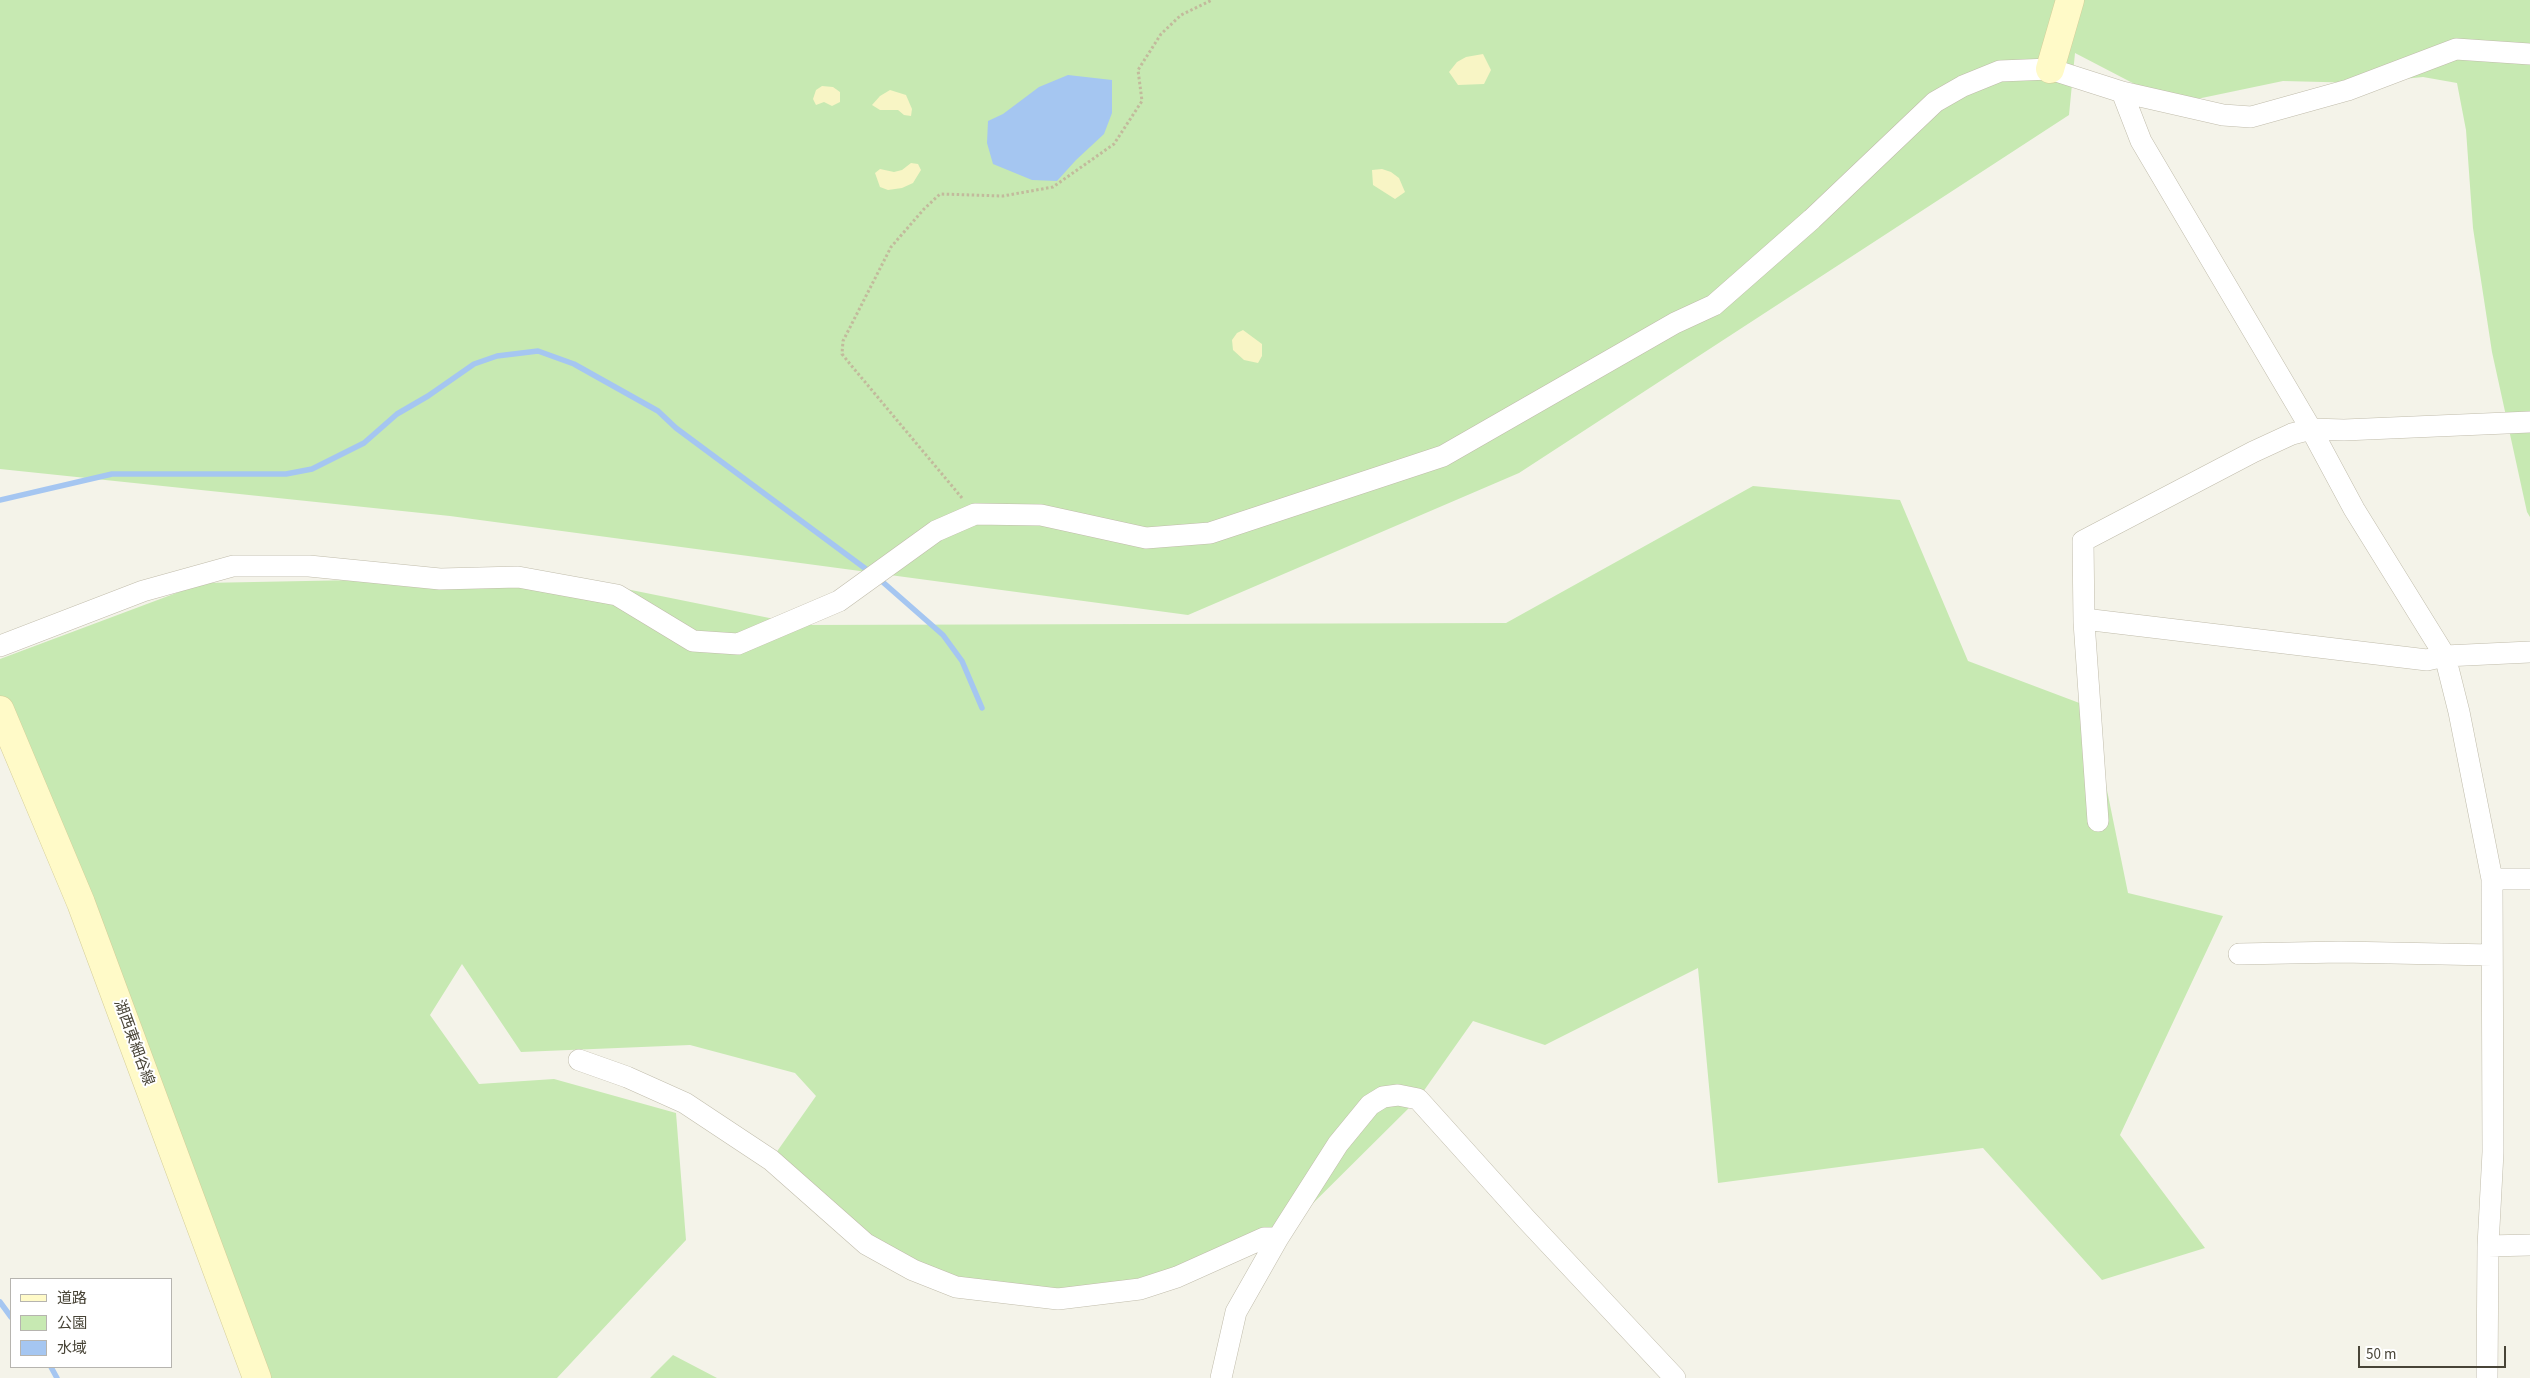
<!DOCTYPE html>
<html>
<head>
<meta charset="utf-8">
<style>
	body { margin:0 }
	#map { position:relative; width:2530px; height:1378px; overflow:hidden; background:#f4f3e9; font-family:"Source Sans 3","Noto Sans JP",sans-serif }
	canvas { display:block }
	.legend { position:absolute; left:10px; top:1278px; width:162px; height:90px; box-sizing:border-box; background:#fff; border:1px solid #b6b4af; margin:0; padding:6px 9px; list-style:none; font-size:15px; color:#484437 }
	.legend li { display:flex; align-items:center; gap:10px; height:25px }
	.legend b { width:25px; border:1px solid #b6b4af }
	.scale { position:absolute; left:2358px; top:1346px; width:148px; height:22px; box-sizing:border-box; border:2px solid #484437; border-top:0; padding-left:6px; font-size:15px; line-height:18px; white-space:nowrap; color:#484437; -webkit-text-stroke:4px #fff; paint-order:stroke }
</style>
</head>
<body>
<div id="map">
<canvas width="2530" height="1378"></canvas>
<ul class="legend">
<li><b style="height:6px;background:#fffac8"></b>道路</li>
<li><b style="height:14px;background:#c7e9b2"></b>公園</li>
<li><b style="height:14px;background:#a5c6f1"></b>水域</li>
</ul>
<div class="scale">50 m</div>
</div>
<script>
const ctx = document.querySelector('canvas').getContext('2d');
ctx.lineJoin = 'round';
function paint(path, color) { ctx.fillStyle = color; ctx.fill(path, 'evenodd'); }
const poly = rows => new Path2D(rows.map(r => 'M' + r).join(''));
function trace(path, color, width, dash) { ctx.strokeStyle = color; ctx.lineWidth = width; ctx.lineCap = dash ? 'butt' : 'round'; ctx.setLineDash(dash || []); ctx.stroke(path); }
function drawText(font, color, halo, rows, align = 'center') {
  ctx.font = font + ' "Source Sans 3","Noto Sans JP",sans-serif'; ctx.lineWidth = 4; ctx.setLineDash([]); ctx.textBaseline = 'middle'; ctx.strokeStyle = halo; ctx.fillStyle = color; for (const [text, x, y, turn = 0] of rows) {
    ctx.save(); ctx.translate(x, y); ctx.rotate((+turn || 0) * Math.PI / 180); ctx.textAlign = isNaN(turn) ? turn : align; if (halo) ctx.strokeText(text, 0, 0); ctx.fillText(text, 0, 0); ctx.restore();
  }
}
const green = poly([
	[0,0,2530,0,2530,517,2527,512,2492,352,2473,228,2466,130,2457,83,2423,77,2363,83,2283,81,2173,104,2075,53,2069,115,1519,473,1188,615,450,516,0,469],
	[1753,486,1900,500,1968,661,2090,707,2128,893,2223,916,2120,1135,2205,1248,2102,1280,1983,1148,1718,1183,1698,968,1545,1045,1473,1021,1418,1099,1278,1238,1076,1297,913,1270,771,1160,816,1096,795,1073,690,1045,521,1052,462,964,430,1015,479,1084,554,1079,676,1113,686,1240,557,1378,262,1378,0,713,0,659,203,583,562,576,804,625,1506,623],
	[673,1355,717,1378,650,1378]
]);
const sand = poly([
	[1483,54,1491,70,1484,84,1458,85,1449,72,1457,62,1466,57],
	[822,86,833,87,840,92,840,102,832,106,824,102,816,105,813,99,816,90],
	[890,90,906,95,912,109,911,116,904,115,898,110,880,110,872,105,880,96],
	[911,163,918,164,921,170,913,183,902,188,888,190,880,187,875,173,880,169,894,172,902,170],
	[1382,169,1391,172,1399,178,1405,192,1395,199,1373,185,1372,170],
	[1243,330,1262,344,1262,356,1258,363,1244,360,1233,350,1232,340,1237,333]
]);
const water = poly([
	[1068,75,1112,80,1112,113,1104,134,1076,160,1057,181,1032,180,993,164,987,143,988,121,1003,114,1039,87]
]);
const stream = poly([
	[0,500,112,474,286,474,312,469,364,443,397,414,428,396,474,364,497,356,538,351,574,364,658,411,676,428,870,572],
	[877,577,943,635,962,661,982,708],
	[0,1302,11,1317],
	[51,1367,57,1378]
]);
const path = poly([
	[962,498,850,364,842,354,843,341,891,247,924,209,940,194,1003,196,1053,187,1114,144,1142,101,1138,70,1161,34,1181,15,1212,0]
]);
const street = poly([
	[2122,92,2141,141,2311,429,2354,509,2445,656,2459,712,2492,879,2493,1152,2488,1246,2487,1378],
	[2084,619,2427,660,2445,656,2530,652],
	[0,646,143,591,233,566,309,566,440,579,518,577,617,595,693,641,738,644,839,601,936,531,975,514,1041,515,1146,538,1210,533,1443,456,1675,323,1714,305,1812,219,1935,102,1963,86,2000,71,2050,69,2122,92,2223,115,2251,117,2348,90,2456,49,2530,54],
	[2098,821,2084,622,2083,541,2253,452,2292,434,2311,429,2344,430,2530,422],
	[2492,879,2530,879],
	[2239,954,2341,952,2492,955],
	[579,1060,627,1077,685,1103,771,1160,866,1244,913,1270,956,1287,1058,1299,1140,1289,1177,1277,1264,1238,1278,1238],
	[2488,1246,2530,1245],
	[1221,1378,1236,1312,1278,1238,1338,1144,1370,1105,1383,1097,1398,1095,1418,1099,1526,1219,1675,1378]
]);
const secondary = poly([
	[2050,69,2070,0],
	[0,710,81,903,257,1378]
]);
const streetNames = [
	["湖西東細谷線",133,1043,70]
];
paint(green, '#c7e9b2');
paint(sand, '#f8f5c5');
paint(water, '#a5c6f1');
trace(stream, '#a5c6f1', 5.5);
trace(street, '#c0bcab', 22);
trace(secondary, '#d5ce99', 29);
trace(path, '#c2ba9c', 3, [2.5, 2.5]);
trace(street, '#fff', 21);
trace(secondary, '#fffac8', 28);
drawText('15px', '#484437', '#fff', streetNames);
</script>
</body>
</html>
